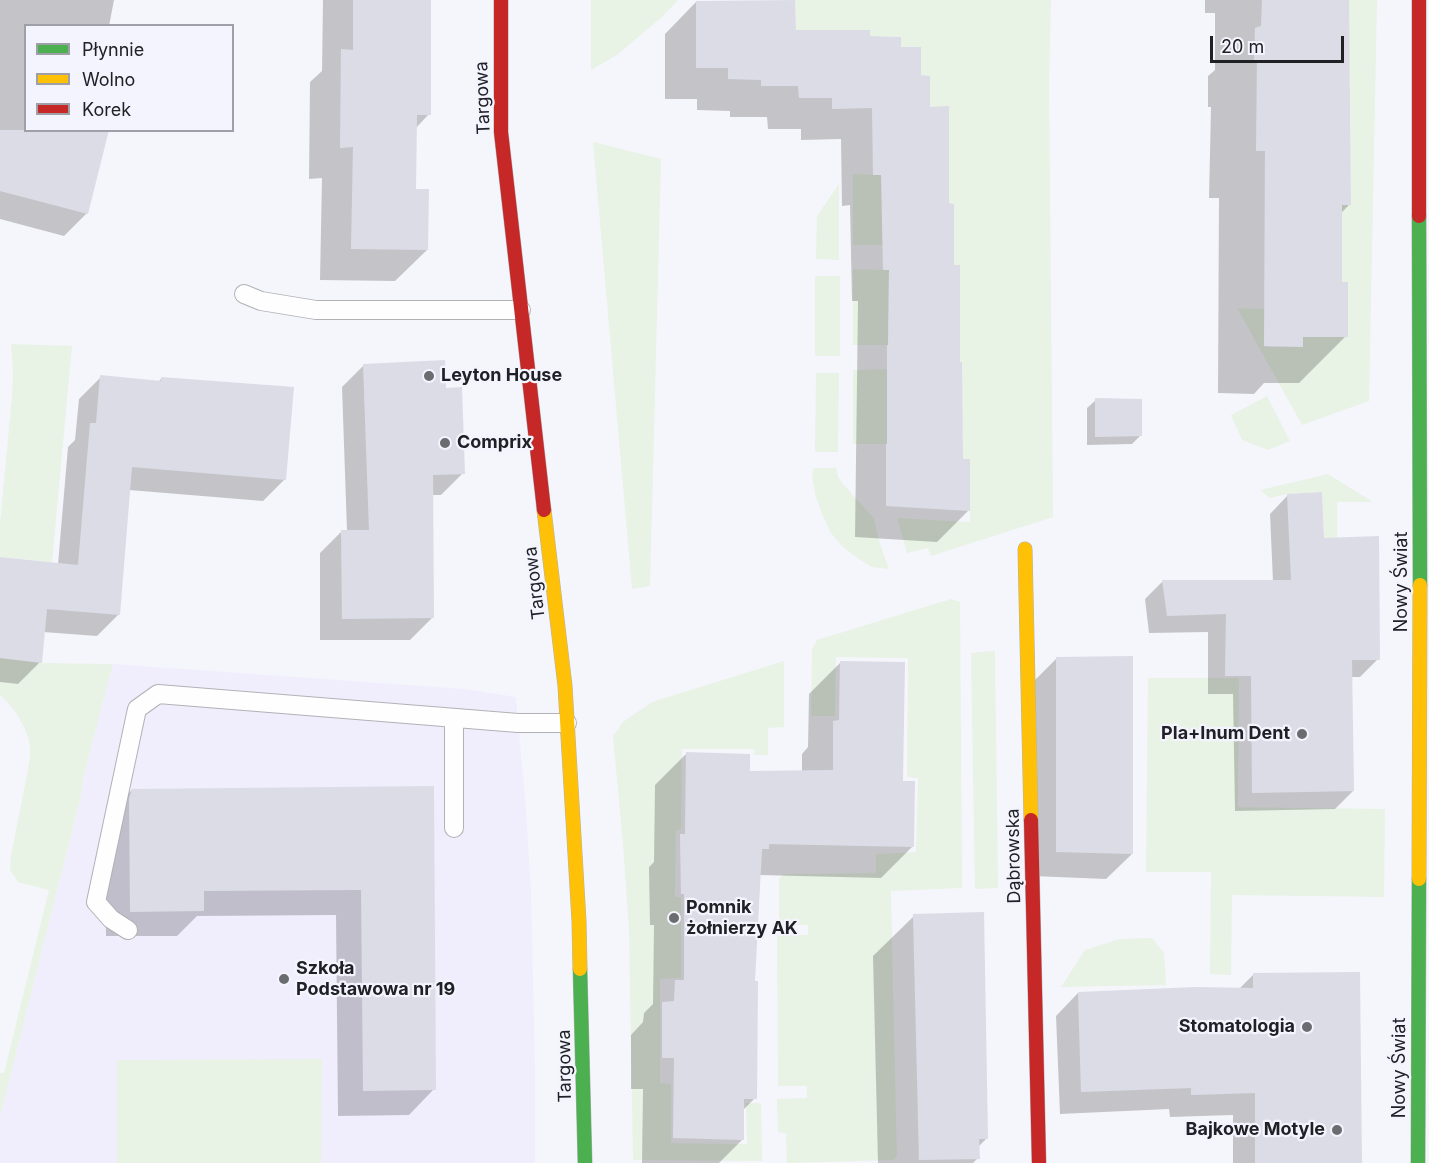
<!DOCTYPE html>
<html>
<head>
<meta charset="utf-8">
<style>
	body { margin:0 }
	#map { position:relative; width:1429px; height:1163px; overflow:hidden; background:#f5f6fb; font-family:Inter,sans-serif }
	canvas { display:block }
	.legend { position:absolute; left:24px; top:24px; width:210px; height:108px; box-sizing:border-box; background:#f3f4fd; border:2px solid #9fa0a7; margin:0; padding:8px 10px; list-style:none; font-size:18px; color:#202125 }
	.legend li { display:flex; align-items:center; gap:12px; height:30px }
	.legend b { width:30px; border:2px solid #9fa0a7 }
	.scale { position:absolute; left:1210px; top:36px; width:134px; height:27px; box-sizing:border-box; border:3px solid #202125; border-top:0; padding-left:8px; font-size:18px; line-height:21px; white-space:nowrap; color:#202125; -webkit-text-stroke:4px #f3f4fd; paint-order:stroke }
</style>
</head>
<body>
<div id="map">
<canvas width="1429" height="1163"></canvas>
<ul class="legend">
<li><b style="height:8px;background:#4caf50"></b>Płynnie</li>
<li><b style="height:8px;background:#ffc107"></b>Wolno</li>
<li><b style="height:8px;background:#c62828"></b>Korek</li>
</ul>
<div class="scale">20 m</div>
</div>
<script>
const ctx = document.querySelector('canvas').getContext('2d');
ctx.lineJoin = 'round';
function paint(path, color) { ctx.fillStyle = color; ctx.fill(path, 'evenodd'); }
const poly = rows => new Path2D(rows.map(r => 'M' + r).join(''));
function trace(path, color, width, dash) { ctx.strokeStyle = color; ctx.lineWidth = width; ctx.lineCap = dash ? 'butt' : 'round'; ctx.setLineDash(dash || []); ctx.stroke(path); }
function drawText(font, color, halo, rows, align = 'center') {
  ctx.font = font + ' Inter,sans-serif'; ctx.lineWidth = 4.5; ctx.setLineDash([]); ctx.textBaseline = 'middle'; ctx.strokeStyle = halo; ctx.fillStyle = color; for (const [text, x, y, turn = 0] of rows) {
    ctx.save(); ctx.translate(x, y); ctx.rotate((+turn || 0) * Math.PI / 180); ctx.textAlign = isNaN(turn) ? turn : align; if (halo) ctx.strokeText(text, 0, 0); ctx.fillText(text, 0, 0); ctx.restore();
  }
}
const education = poly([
	[113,664,464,689,516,697,526,810,531,889,535,1068,535,1163,0,1163,0,1117,81,796,83,779]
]);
const green = poly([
	[591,0,678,0,662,17,617,55,591,70],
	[696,0,1051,0,1049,83,1053,517,931,556,928,548,907,553,897,518,970,522,970,460,956,459,955,362,960,303,960,266,954,265,954,204,949,203,949,107,930,107,930,76,921,75,921,47,901,47,901,37,870,36,870,30,796,30,795,0],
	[1349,0,1377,0,1369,401,1302,425,1237,308,1265,309,1265,347,1303,347,1303,337,1348,336,1348,282,1342,282,1342,205,1351,205,1350,76,1343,14,1349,13],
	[593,142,661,159,650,586,632,589],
	[853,174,881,175,887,245,853,245],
	[839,184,839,260,816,259,817,216],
	[853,269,889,270,888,345,853,345],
	[815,276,840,276,840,356,815,356],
	[11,344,72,346,52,562,0,557,0,524,12,396,13,373],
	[887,369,887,444,853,444,853,370],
	[816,373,839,373,838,452,815,452],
	[1267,396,1290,441,1268,450,1242,440,1231,415],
	[814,468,836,468,838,477,843,484,874,518,880,544,889,569,872,567,857,558,843,547,831,533,822,514,815,494,812,474],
	[1328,474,1373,502,1337,502,1337,537,1340,543,1326,574,1322,492,1287,494,1270,498,1260,490],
	[951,599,960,602,962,888,891,891,897,1157,893,1160,787,1163,786,1133,778,1132,777,1099,807,1098,807,1086,778,1086,777,935,808,935,808,925,779,925,779,879,784,874,876,873,876,854,916,852,918,778,907,777,908,658,836,657,835,716,811,716,812,649,817,640],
	[995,651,998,888,975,889,971,653],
	[0,658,42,663,113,664,83,779,81,796,0,1117,0,1073,4,1073,49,890,18,882,10,870,11,856,30,759,30,749,29,740,25,729,17,714,10,705,0,695],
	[784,661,784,727,768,728,768,755,754,755,754,749,682,749,681,830,676,830,675,897,681,897,681,978,660,979,660,1083,671,1084,671,1143,747,1144,746,1103,761,1103,762,1161,633,1160,629,929,623,844,613,736,623,722,652,702],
	[1148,678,1239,678,1238,807,1385,809,1384,897,1232,895,1231,975,1210,974,1211,872,1146,872],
	[1152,938,1164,953,1166,985,1061,987,1085,950,1120,939],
	[322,1059,321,1163,117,1163,117,1060]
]);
const shadow = poly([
	[0,0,114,0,109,26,26,26,26,130,87,213,64,236,0,219],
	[323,0,430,0,429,114,415,129,414,191,427,250,395,281,320,280,322,178,309,179,310,82,322,71],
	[1205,0,1348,0,1349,205,1340,214,1340,283,1346,336,1299,383,1264,383,1254,394,1218,393,1219,198,1209,198,1211,107,1208,107,1208,76,1215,70,1215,13,1205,13],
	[696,2,794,32,869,38,900,48,919,77,929,108,948,205,952,267,961,461,969,510,937,542,855,537,858,301,852,301,850,205,842,206,841,139,801,140,801,129,768,129,767,117,730,117,730,111,697,110,697,99,665,99,665,34],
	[364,365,445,389,463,473,441,495,431,495,432,618,410,640,320,640,320,553,342,531,347,531,342,387],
	[101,377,158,382,162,378,285,479,263,501,129,490,119,614,97,636,43,632,40,662,18,684,0,682,0,558,58,564,68,447,75,440,79,399],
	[1096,400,1140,436,1132,444,1087,445,1087,408],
	[1288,495,1323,540,1378,659,1360,677,1351,677,1353,791,1335,809,1235,811,1233,694,1208,694,1208,632,1149,633,1145,599,1163,581,1273,582,1270,514],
	[1057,658,1132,854,1106,879,1032,876,1032,683],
	[841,662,901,782,913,846,881,878,759,875,754,983,755,1098,742,1111,743,1139,719,1163,642,1163,643,1089,631,1089,631,1035,643,1022,644,1013,653,1004,654,925,650,925,649,867,654,862,655,785,686,754,748,772,802,772,802,754,808,747,809,694],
	[433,787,434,1089,409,1115,338,1116,336,915,197,916,177,936,106,936,105,825,107,815,132,790],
	[914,916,987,1138,978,1147,978,1158,973,1163,878,1163,873,956],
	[1254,974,1361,1163,1233,1163,1233,1115,1170,1117,1169,1109,1060,1114,1056,1016,1078,993,1238,990]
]);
const building = poly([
	[353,0,431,0,431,115,417,115,416,189,429,189,428,250,351,249,353,147,340,148,341,49,353,50],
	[795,0,796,30,870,30,870,36,901,37,901,47,921,47,921,75,930,76,930,107,949,106,949,203,954,204,954,265,960,265,960,362,962,362,963,459,970,459,970,511,886,506,886,444,887,444,887,345,888,345,889,270,883,270,881,175,873,175,872,108,832,109,832,98,799,98,798,86,761,86,761,80,728,79,728,68,696,68,696,1],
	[1262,0,1349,0,1351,205,1342,205,1342,282,1348,282,1348,337,1303,337,1303,347,1264,346,1265,151,1256,151,1257,61,1254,61,1255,28,1261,26],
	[0,130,109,130,88,214,0,191],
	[445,360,446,388,462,387,465,474,433,475,434,618,342,619,341,530,369,530,363,364],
	[100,375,161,381,161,377,294,387,286,480,132,467,120,615,47,609,42,663,0,658,0,557,78,565,90,423,96,423],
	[1095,398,1142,399,1142,436,1095,437],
	[1322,492,1324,538,1379,536,1380,660,1352,660,1354,791,1252,793,1251,676,1225,676,1226,614,1167,616,1162,580,1291,580,1287,494],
	[1133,656,1133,854,1056,852,1056,657],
	[840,661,905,662,903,781,915,781,914,847,769,844,769,849,762,849,755,981,758,981,757,1099,744,1099,744,1140,673,1138,674,1058,662,1058,662,1002,674,1001,675,980,684,980,684,894,681,894,680,834,685,834,686,752,750,754,750,771,833,770,833,721,839,720],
	[434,786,436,1090,363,1091,361,890,204,891,204,911,130,912,129,799,132,789],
	[984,912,988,1139,979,1139,980,1159,919,1160,913,914],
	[1360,972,1362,1163,1255,1163,1255,1093,1191,1095,1191,1088,1081,1092,1078,992,1196,987,1253,988,1253,973]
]);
const lane = poly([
	[244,294,261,301,316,310,521,310],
	[454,828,454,718],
	[128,930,111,919,96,902,137,709,158,694,518,723,567,723]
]);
const fast = poly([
	[1419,216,1420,585],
	[580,969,585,1163],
	[1418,1163,1419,879]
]);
const slow = poly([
	[544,510,565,686,579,921,580,969],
	[1025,549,1031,820],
	[1419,879,1420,585]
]);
const jam = poly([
	[501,0,501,132,544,510],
	[1419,0,1419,216],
	[1031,820,1039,1163]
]);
const markers = [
	[429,376,6,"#6b6c70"],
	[445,443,6,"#6b6c70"],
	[1302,734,6,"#6b6c70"],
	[674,918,6,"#6b6c70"],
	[284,979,6,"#6b6c70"],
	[1307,1027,6,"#6b6c70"],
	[1337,1130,6,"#6b6c70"]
];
const streetNames = [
	["Targowa",483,98,-92],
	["Nowy Świat",1402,582,-90],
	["Targowa",535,583,-97],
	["Dąbrowska",1014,856,-91],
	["Targowa",565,1066,-91],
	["Nowy Świat",1400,1068,-90]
];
const poiNames = [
	["Leyton House",441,376],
	["Comprix",457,443],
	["Pla+Inum Dent",1290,734,"right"],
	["Pomnik",686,908],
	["żołnierzy AK",686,929],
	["Szkoła",296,969],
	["Podstawowa nr 19",296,990],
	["Stomatologia",1295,1027,"right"],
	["Bajkowe Motyle",1325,1130,"right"]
];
paint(education, '#f0eefd');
paint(green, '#e8f2e5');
paint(shadow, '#0003');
paint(building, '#dbdce6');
trace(lane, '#b1b2b6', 20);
trace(fast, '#b1b2b6', 15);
trace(slow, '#b1b2b6', 15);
trace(jam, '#b1b2b6', 15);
trace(lane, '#fefefe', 18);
trace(fast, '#4caf50', 14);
trace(slow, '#ffc107', 14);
trace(jam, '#c62828', 14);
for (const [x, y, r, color] of markers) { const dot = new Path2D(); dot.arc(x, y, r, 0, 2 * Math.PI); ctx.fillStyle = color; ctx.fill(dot); trace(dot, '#f3f4fd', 2); }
drawText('18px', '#202125', '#f3f4fd', streetNames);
drawText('bold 18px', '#202125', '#f3f4fd', poiNames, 'left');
</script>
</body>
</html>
